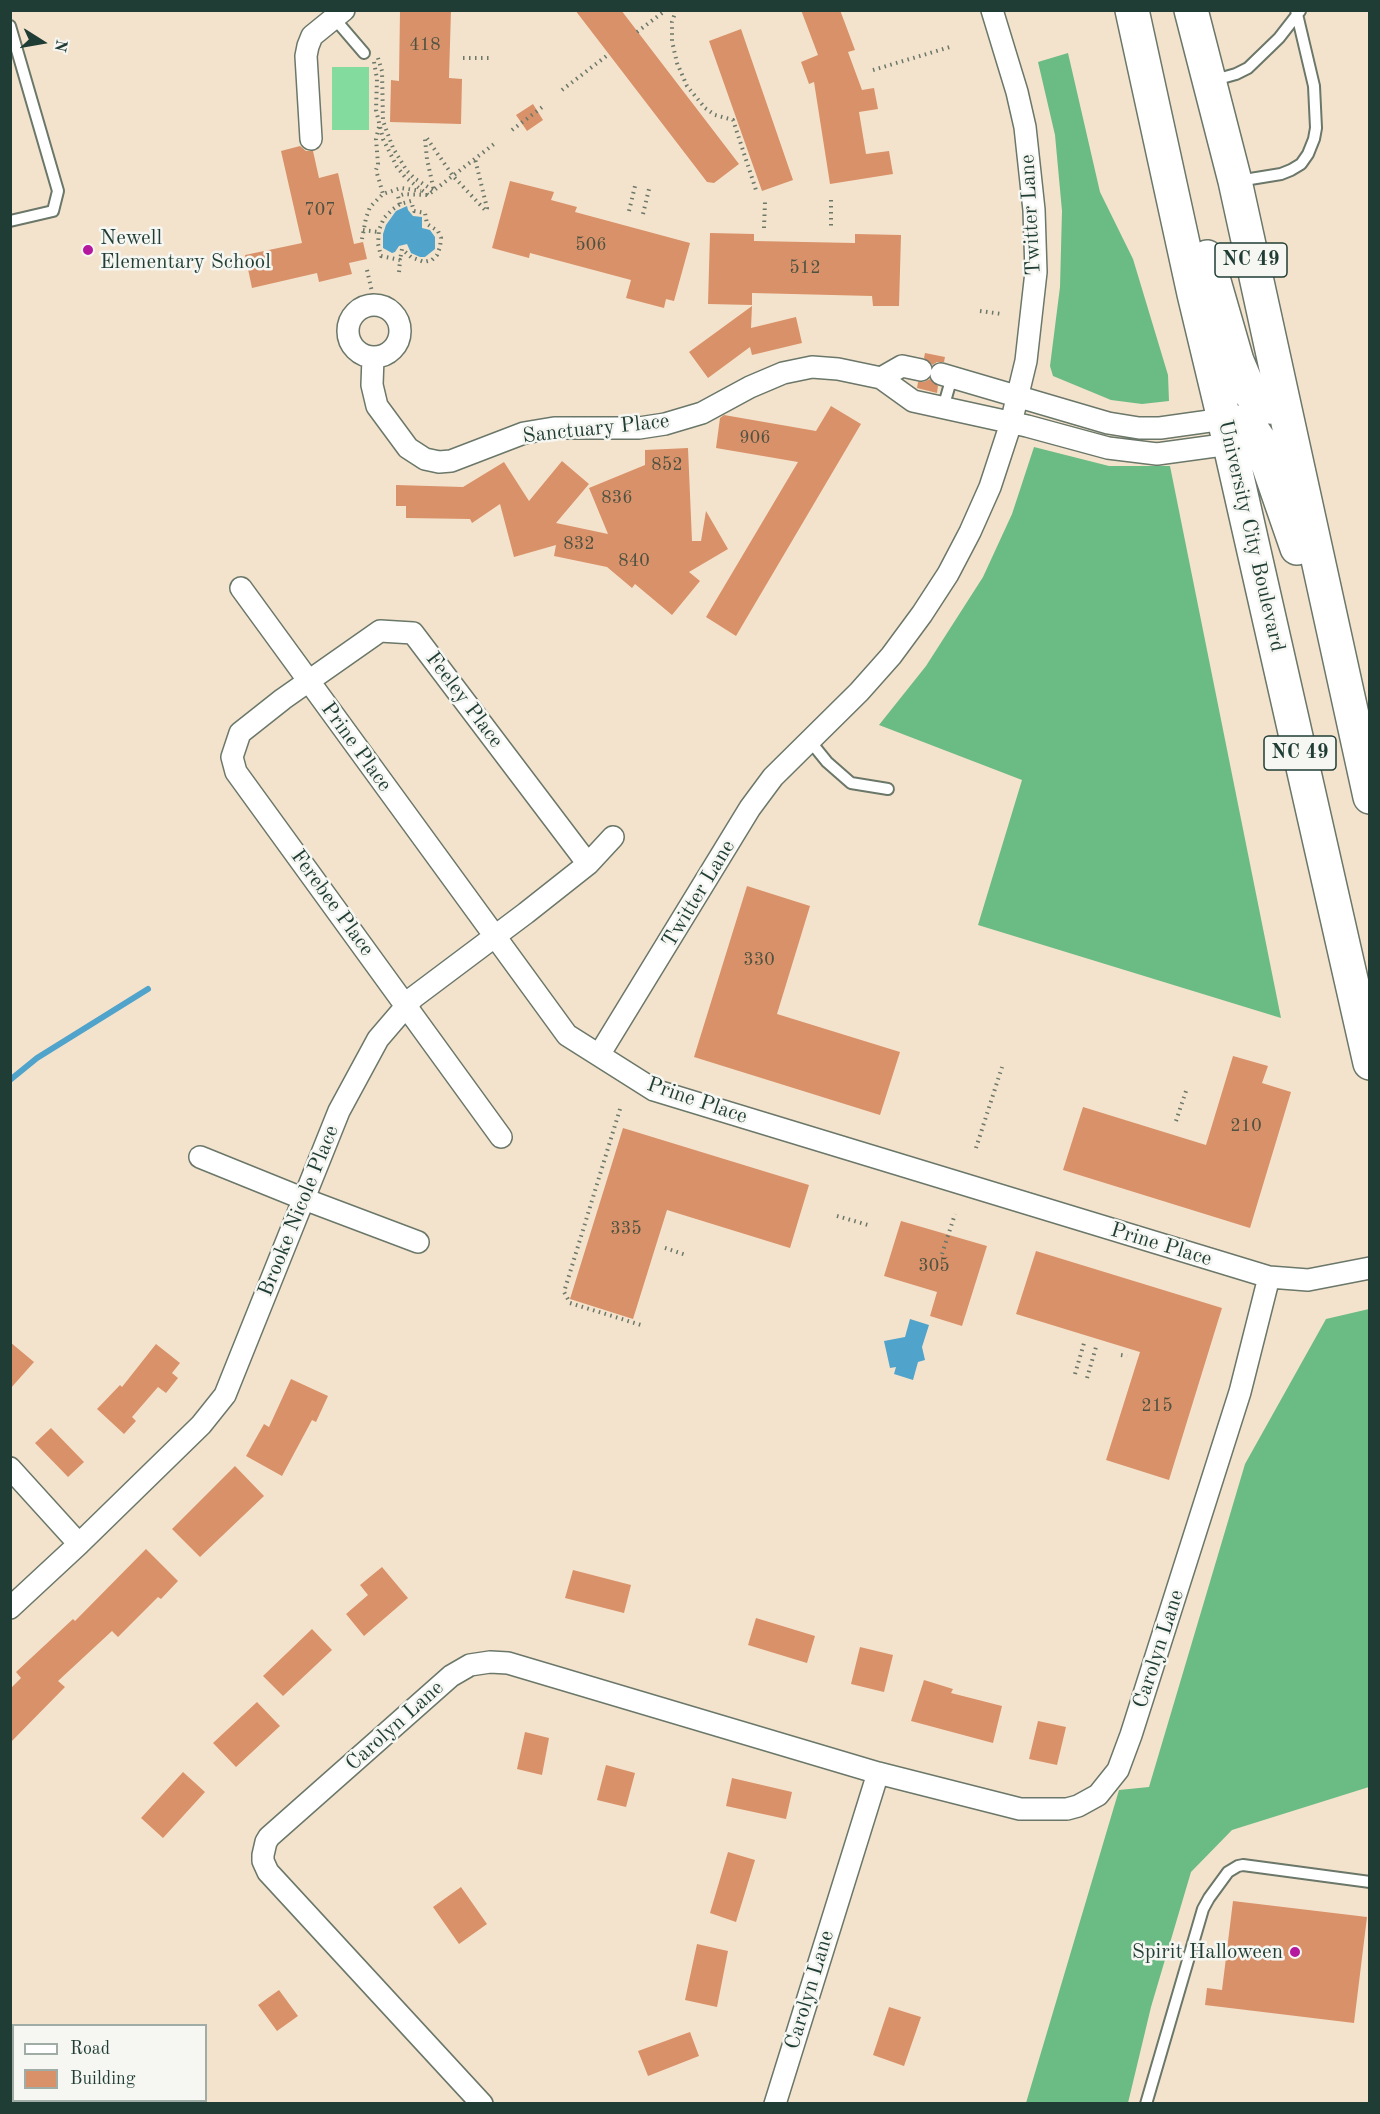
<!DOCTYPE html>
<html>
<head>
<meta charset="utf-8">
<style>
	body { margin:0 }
	#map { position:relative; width:1380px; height:2114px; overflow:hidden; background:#f4e3cc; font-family:"Old Standard TT",serif }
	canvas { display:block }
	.frame { position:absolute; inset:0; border:12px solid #1f3d34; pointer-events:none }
	.legend { position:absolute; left:12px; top:2024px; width:195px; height:78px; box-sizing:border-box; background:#f6f6f2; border:2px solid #a0aca6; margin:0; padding:8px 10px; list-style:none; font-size:18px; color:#1f3d34 }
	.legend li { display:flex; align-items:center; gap:12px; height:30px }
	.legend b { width:30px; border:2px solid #a0aca6 }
	.north { position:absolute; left:12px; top:12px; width:60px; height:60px; -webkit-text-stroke:4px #f6f6f2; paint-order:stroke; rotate:101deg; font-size:16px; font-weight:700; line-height:24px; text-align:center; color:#1f3d34 }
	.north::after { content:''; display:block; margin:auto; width:21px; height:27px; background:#1f3d34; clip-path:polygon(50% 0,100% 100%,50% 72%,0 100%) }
</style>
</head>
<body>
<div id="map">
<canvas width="1380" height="2114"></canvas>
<div class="frame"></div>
<ul class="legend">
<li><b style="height:8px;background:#fff"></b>Road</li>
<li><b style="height:16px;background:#d99169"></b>Building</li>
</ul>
<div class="north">N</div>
</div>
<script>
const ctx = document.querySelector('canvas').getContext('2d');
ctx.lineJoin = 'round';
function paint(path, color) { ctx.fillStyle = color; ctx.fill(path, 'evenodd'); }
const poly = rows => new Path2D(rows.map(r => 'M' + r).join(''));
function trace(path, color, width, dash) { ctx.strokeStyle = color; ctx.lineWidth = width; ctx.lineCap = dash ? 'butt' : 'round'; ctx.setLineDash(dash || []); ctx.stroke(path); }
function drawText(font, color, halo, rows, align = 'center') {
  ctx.font = font + ' "Old Standard TT",serif'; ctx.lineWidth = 5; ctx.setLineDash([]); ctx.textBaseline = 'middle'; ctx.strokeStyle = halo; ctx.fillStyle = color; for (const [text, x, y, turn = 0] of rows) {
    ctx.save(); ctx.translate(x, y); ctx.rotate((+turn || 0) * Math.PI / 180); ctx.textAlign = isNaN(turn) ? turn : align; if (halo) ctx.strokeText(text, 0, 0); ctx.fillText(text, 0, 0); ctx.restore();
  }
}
const green = poly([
	[332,67,369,67,369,130,332,130]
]);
const forest = poly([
	[1068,53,1100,192,1133,259,1168,375,1169,401,1142,404,1111,400,1053,376,1050,366,1060,287,1062,211,1055,135,1038,62],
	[1034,447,1109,466,1170,466,1281,1018,978,925,1022,780,879,725,926,666,983,577,1012,514],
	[1369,1309,1369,1787,1232,1830,1191,1872,1151,2007,1128,2103,1026,2103,1119,1790,1149,1787,1245,1464,1326,1319]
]);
const water = poly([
	[407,206,408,210,413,216,422,217,422,228,430,230,435,237,435,249,425,257,420,257,411,253,407,244,399,246,395,252,392,253,383,248,383,234,386,225,396,211],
	[910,1319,929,1325,922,1347,925,1360,918,1362,913,1380,894,1374,896,1367,890,1368,884,1341,905,1337]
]);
const stream = poly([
	[10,1080,37,1058,148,989]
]);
const building = poly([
	[400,10,451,10,449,78,462,79,461,124,390,122,391,80,399,81],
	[575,10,621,10,739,164,714,183,707,182],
	[801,10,840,10,855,50,848,52,862,90,874,88,878,109,859,112,866,154,889,151,893,174,830,184,814,82,809,84,801,62,818,55],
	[741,29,793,180,762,191,709,41],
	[533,104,543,120,527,131,516,115],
	[300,146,306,151,313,151,319,178,338,173,354,244,363,242,367,259,349,263,352,274,319,282,317,273,252,288,245,255,302,243,281,151],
	[510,181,554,192,551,200,577,207,575,212,690,243,674,301,666,299,664,308,626,298,631,280,530,253,529,258,492,248],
	[710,233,754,234,754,241,855,243,855,234,901,235,899,306,873,306,872,296,752,293,752,305,708,304],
	[752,306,751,328,796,317,802,343,752,355,750,347,708,378,689,352],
	[925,353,945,357,944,362,937,362,932,365,924,358],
	[930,379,938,386,937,393,917,388,918,382,924,382],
	[831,406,861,424,736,636,706,617,798,462,716,448,720,418,724,415,816,431],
	[688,448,692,541,701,541,706,511,728,549,689,572,700,581,672,615,635,584,632,588,607,567,554,556,556,545,514,557,500,504,472,523,470,519,406,518,406,506,396,506,396,485,463,487,504,462,529,501,562,461,589,484,556,523,608,534,589,488,645,465,645,450],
	[747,886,810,906,777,1014,900,1052,880,1115,694,1057],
	[1233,1056,1268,1066,1262,1083,1291,1092,1250,1228,1063,1170,1083,1107,1206,1145],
	[623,1128,809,1185,790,1248,667,1210,633,1319,570,1299],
	[901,1221,987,1246,962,1326,930,1316,937,1292,884,1276],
	[1036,1251,1222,1308,1169,1480,1106,1460,1140,1352,1016,1314],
	[10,1342,34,1362,10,1389],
	[156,1344,180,1363,172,1373,178,1378,166,1393,158,1387,132,1417,136,1421,124,1434,97,1409,120,1385,122,1387],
	[291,1379,328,1396,316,1422,312,1420,282,1476,246,1456,264,1424,269,1427],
	[51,1428,84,1462,68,1477,35,1443],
	[235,1466,264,1496,200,1557,172,1529],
	[146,1549,178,1581,161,1599,158,1597,118,1637,112,1631,58,1681,65,1687,10,1743,10,1689,21,1678,16,1672,73,1619,75,1621],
	[382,1567,408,1598,364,1636,346,1614,368,1595,360,1585],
	[573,1570,631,1585,624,1613,565,1598],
	[756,1618,815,1636,807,1663,748,1645],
	[312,1629,332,1650,283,1696,263,1676],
	[860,1647,893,1655,884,1692,851,1684],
	[924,1680,953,1689,951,1693,1002,1706,993,1743,911,1721],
	[257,1702,280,1726,236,1767,213,1743],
	[1038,1721,1066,1727,1057,1765,1029,1759],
	[525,1732,549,1738,542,1775,517,1769],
	[606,1765,635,1773,626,1807,597,1800],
	[183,1772,205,1792,163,1838,141,1818],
	[732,1778,792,1792,786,1819,726,1806],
	[728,1852,755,1860,736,1922,710,1913],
	[461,1887,487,1924,459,1944,433,1907],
	[1233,1901,1367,1917,1354,2023,1205,2005,1207,1988,1222,1990],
	[697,1944,728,1951,717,2007,685,2000],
	[279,1990,298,2016,277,2031,258,2005],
	[889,2007,921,2017,904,2066,873,2055],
	[690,2032,699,2056,648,2076,638,2051]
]);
const path = poly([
	[676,10,672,22,672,41,677,63,687,86,705,108,715,115,733,120,756,190],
	[637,32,666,10],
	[378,58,382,71,383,121,393,148,407,171,414,178,434,191,427,159,425,139,426,137,453,176,486,211,487,208,475,159],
	[463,58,491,58],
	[374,62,377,79,376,110,383,139,397,167,405,177,428,195],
	[873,70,950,47],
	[562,90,609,54],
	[379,127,376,139,378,164,376,170,383,194],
	[512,130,545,105],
	[831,200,831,228],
	[400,204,398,196,404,194,428,195,494,144],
	[629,211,635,186],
	[643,214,649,189],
	[764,228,765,202],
	[363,230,379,232],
	[362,239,366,218,370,207,383,194,401,188,421,191],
	[367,270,375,305],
	[399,272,400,260,381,256,378,244,379,230,384,218,393,209,400,204,411,201,414,211,425,213,427,224,438,231,441,238,440,247,437,255,432,260,424,262,411,257,402,249,400,260],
	[980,311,1002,314],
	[620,1109,564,1292,570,1303,641,1325],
	[1176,1121,1186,1091],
	[976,1148,1002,1067],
	[837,1216,868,1225],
	[665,1248,686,1255],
	[942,1254,955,1214],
	[1121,1355,1127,1356],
	[1075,1374,1084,1343],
	[1087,1378,1096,1347]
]);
const service = poly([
	[334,18,364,53],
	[10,26,58,191,53,211,10,221],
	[1211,81,1236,74,1248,68,1279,38,1300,11],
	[1238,181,1281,174,1291,170,1301,164,1308,154,1314,139,1316,128,1314,86,1296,10],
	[943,408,952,377],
	[810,741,827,762,851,783,888,789],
	[1146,2104,1203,1909,1209,1898,1228,1872,1238,1866,1243,1865,1370,1882]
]);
const minor = poly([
	[311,139,306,56,308,46,312,36,344,10],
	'348 331a26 26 0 1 1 52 0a26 26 0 1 1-52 0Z',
	[373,357,372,385,377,406,408,448,425,459,439,462,451,461,524,433,554,428,639,428,665,424,702,413,750,387,783,373,812,367,838,369,881,378,913,401,1027,426,1108,448,1157,454,1230,444],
	[941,374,1108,423,1139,428,1160,428,1224,419],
	[881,378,902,366,921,370],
	[241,588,567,1035,654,1090,1269,1277,1308,1280,1370,1268],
	[599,1055,750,808,773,777,859,692,891,656,922,614,948,574,970,532,990,487,1011,423,1026,361,1036,272,1034,210,1025,127,1017,92,992,10],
	[501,1137,236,772,232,757,240,733,283,699,380,631,413,633,588,864],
	[200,1157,304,1199,418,1242],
	[10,1468,79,1544],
	[10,1608,79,1544,201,1425,225,1395,339,1111,378,1039,414,997,526,913,588,864,613,837],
	[482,2104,268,1872,263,1861,263,1855,266,1842,269,1837,451,1676,470,1665,490,1662,508,1663,878,1773,1020,1809,1067,1809,1078,1806,1098,1795,1118,1770,1131,1735,1240,1392,1269,1277],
	[775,2104,878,1773]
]);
const primary = poly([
	[1132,10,1194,294,1224,419,1370,1063],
	[1191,10,1235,181,1370,797],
	[1207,257,1237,361,1251,394,1262,406,1284,409],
	[1224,419,1249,425,1260,441,1297,548]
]);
const markers = [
	[88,250,6,"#b5179e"],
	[1295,1952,6,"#b5179e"]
];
const numberNames = [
	["418",425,45],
	["707",320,210],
	["506",591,245],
	["512",805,268],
	["906",755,438],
	["852",667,465],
	["836",617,498],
	["832",579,544],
	["840",634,561],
	["330",759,960],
	["210",1246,1126],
	["335",626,1229],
	["305",934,1266],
	["215",1157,1406]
];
const shields = [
	[1251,260,72],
	[1300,753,72]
];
const shieldNames = [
	["NC 49",1251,260],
	["NC 49",1300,753]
];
const streetNames = [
	["Twitter Lane",1031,215,-93],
	["Sanctuary Place",596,429,-6],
	["University City Boulevard",1251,536,77],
	["Feeley Place",464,700,53],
	["Prine Place",356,747,54],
	["Twitter Lane",699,894,-59],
	["Ferebee Place",332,903,54],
	["Prine Place",697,1101,19],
	["Brooke Nicole Place",299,1211,-68],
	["Prine Place",1161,1245,17],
	["Carolyn Lane",1159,1649,-72],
	["Carolyn Lane",395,1726,-42],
	["Carolyn Lane",810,1990,-73]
];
const poiNames = [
	["Newell",100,238],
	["Elementary School",100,262],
	["Spirit Halloween",1283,1952,"right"]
];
paint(green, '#84db9e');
paint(forest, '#6bbb85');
paint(water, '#50a3cb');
trace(stream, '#50a3cb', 6);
paint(building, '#d99169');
trace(service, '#6a7769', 14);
trace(minor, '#6a7769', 24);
trace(primary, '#6a7769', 36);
trace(path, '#6a7769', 4, [1.5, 4.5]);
trace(service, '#fff', 10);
trace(minor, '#fff', 21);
trace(primary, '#fff', 33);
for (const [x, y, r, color] of markers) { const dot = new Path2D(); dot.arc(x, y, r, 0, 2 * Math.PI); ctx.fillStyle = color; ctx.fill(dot); trace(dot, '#f6f6f2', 2); }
drawText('18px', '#4e5241', null, numberNames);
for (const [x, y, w] of shields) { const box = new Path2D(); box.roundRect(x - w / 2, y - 17, w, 34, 4.5); ctx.fillStyle = '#f6f6f2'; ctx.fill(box); trace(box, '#1f3d34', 1.5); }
drawText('bold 20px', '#1f3d34', null, shieldNames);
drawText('21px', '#1f3d34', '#f6f6f2', streetNames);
drawText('21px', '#1f3d34', '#f6f6f2', poiNames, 'left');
</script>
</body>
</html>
